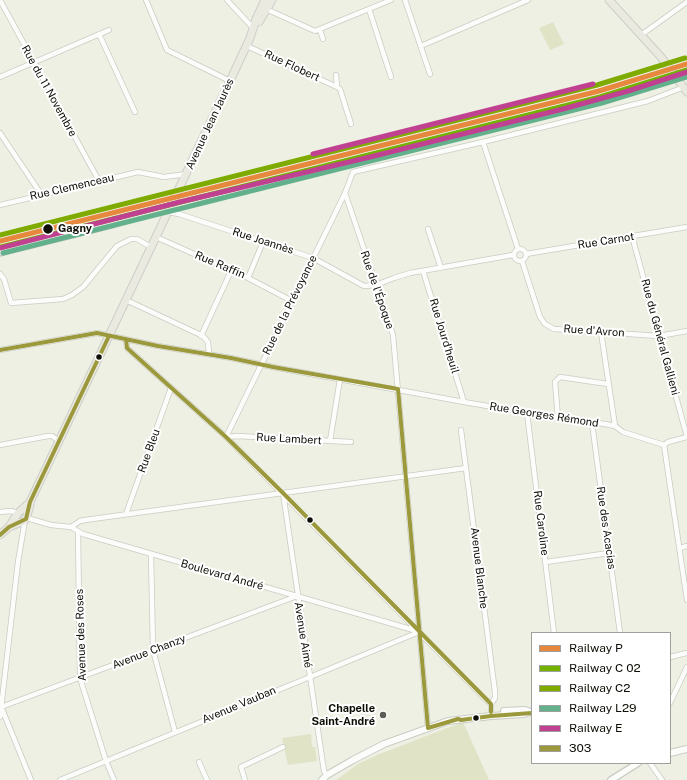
<!DOCTYPE html>
<html>
<head>
<meta charset="utf-8">
<style>
	body { margin:0 }
	#map { position:relative; width:687px; height:780px; overflow:hidden; background:#eef0e4; font-family:"Public Sans",sans-serif }
	canvas { display:block }
	.legend { position:absolute; left:531px; top:632px; width:140px; height:132px; box-sizing:border-box; background:#fff; border:1px solid #9f9f9c; margin:0; padding:5px 7px; list-style:none; font-size:12px; color:#0e0e07 }
	.legend li { display:flex; align-items:center; gap:8px; height:20px }
	.legend b { width:20px; border:1px solid #9f9f9c }
</style>
</head>
<body>
<div id="map">
<canvas width="687" height="780"></canvas>
<ul class="legend">
<li><b style="height:5px;background:#e7883f"></b>Railway P</li>
<li><b style="height:5px;background:#74b202"></b>Railway C 02</li>
<li><b style="height:5px;background:#7fab01"></b>Railway C2</li>
<li><b style="height:5px;background:#62b18c"></b>Railway L29</li>
<li><b style="height:5px;background:#c04191"></b>Railway E</li>
<li><b style="height:5px;background:#9b993b"></b>303</li>
</ul>
</div>
<script>
const ctx = document.querySelector('canvas').getContext('2d');
ctx.lineJoin = 'round';
function paint(path, color) { ctx.fillStyle = color; ctx.fill(path, 'evenodd'); }
const poly = rows => new Path2D(rows.map(r => 'M' + r).join(''));
function trace(path, color, width, dash) { ctx.strokeStyle = color; ctx.lineWidth = width; ctx.lineCap = dash ? 'butt' : 'round'; ctx.setLineDash(dash || []); ctx.stroke(path); }
function drawText(font, color, halo, rows, align = 'center') {
  ctx.font = font + ' "Public Sans",sans-serif'; ctx.lineWidth = 4; ctx.setLineDash([]); ctx.textBaseline = 'middle'; ctx.strokeStyle = halo; ctx.fillStyle = color; for (const [text, x, y, turn = 0] of rows) {
    ctx.save(); ctx.translate(x, y); ctx.rotate((+turn || 0) * Math.PI / 180); ctx.textAlign = isNaN(turn) ? turn : align; if (halo) ctx.strokeText(text, 0, 0); ctx.fillText(text, 0, 0); ctx.restore();
  }
}
const green = poly([
	[553,22,564,44,550,50,539,28],
	[463,722,489,780,336,780,358,764,377,755],
	[311,734,312,747,315,747,317,761,288,765,282,738]
]);
const minor = poly([
	[0,0,99,181],
	[146,0,167,50,230,81],
	[227,0,254,29],
	[405,0,430,74],
	[266,9,315,31,391,0],
	[369,9,391,77],
	[320,30,323,39],
	[99,34,135,112],
	[641,35,687,2],
	[247,46,337,87],
	[421,46,528,0],
	[336,75,337,87,340,89,351,124],
	[0,77,109,30],
	[0,133,41,194],
	[483,142,518,249],
	[345,193,393,335,428,728],
	[0,205,138,172,164,177,187,174],
	[168,212,179,214,313,258,364,286,376,285,394,278,410,273,513,255],
	[428,229,441,268],
	[632,236,687,437],
	[156,237,248,278,263,242],
	'514 255a6 6 0 1 1 12 0a6 6 0 1 1-12 0Z',
	[526,254,687,227],
	[522,261,540,317,545,324,554,329,659,336,687,331],
	[423,271,464,402],
	[0,274,4,279,11,303,63,299,72,295,83,287,117,246,131,239,137,239,151,247],
	[248,278,292,301],
	[126,300,203,336,208,342,209,354],
	[601,332,615,426],
	[201,336,231,271],
	[126,339,127,348,226,437,485,699,491,704,491,716],
	[0,350,97,333,158,346,231,358,273,367,464,402,558,418,605,424,615,426,623,432,664,445,668,442,687,437],
	[527,413,554,633],
	[558,418,555,382,560,377,608,384],
	[592,423,620,633],
	[461,430,495,692,495,698,491,704],
	[226,437,345,193,353,172,483,142,648,101,684,87],
	[226,437,237,436,351,442],
	[330,441,340,379],
	[0,445,48,436,52,436,59,441],
	[664,445,687,600],
	[283,493,324,771,327,775],
	[0,512,11,511,18,513],
	[126,514,171,388],
	[27,518,51,525,71,527,83,534,417,631],
	[71,527,80,521,85,520,466,468],
	[78,532,80,678,106,761,114,780],
	[680,548,687,546],
	[151,554,153,650,175,732],
	[546,562,609,553],
	[670,657,687,653],
	[670,703,687,667],
	[1,707,297,596],
	[2,709,31,780],
	[0,717,18,562,25,520],
	[199,762,207,780],
	[650,763,662,780],
	[60,780,419,632],
	[245,780,241,767,283,747]
]);
const tertiary = poly([
	[611,780,638,763]
]);
const secondary = poly([
	[504,711,525,710,531,712],
	[670,753,687,749],
	[322,780,327,775,353,760,384,744,448,721,491,716,524,714,530,712]
]);
const primary = poly([
	[609,0,661,57,687,92],
	[259,22,272,0],
	[9,527,24,521,26,519,30,505,30,502,230,81,250,38,256,19,265,0],
	[0,535,9,527,18,513,30,502]
]);
const rail = poly([
	[0,256,112,228,206,200,302,179,449,142,512,122]
]);
const bus1 = poly([
	[126,339,127,348,226,437,283,493,491,704,491,712],
	[0,350,97,333,158,346,231,358,273,367,398,389],
	[398,389,428,728],
	[0,535,9,527,26,519,30,502,109,336],
	[428,728,458,719,461,720,491,716,532,713]
]);
const rail1 = poly([
	[0,241,599,91,687,64]
]);
const rail2 = poly([
	[1,247,600,97,687,70]
]);
const rail3 = poly([
	[0,235,597,85,685,58]
]);
const rail4 = poly([
	[3,253,602,103,687,77]
]);
const rail5 = poly([
	[313,154,593,84],
	[0,248,180,202,370,157,563,109,628,91,687,72]
]);
const markers = [
	[48,229,5.5,"#0e0e07"],
	[99,357,3.5,"#0e0e07"],
	[310,520,3.5,"#0e0e07"],
	[383,715,4,"#5c5d54"],
	[476,718,3.5,"#0e0e07"]
];
const streetNames = [
	["Rue Flobert",292,66,25],
	["Rue du 11 Novembre",49,91,61],
	["Avenue Jean Jaurès",210,124,-65],
	["Rue Clemenceau",72,187,-13],
	["Rue Joannès",263,241,18],
	["Rue Carnot",606,241,-9],
	["Rue Raffin",220,265,23],
	["Rue de l'Époque",377,290,71],
	["Rue de la Prévoyance",290,305,-64],
	["Rue d'Avron",594,331,4],
	["Rue Jourd'heuil",444,336,73],
	["Rue du Général Gallieni",660,337,75],
	["Rue Georges Rémond",544,415,9],
	["Rue Lambert",289,439,3],
	["Rue Bleu",149,451,-70],
	["Rue Caroline",541,523,83],
	["Rue des Acacias",606,528,82],
	["Avenue Blanche",479,568,83],
	["Boulevard André",222,575,16],
	["Avenue des Roses",81,635,-92],
	["Avenue Aimé",303,635,81],
	["Avenue Chanzy",149,652,-21],
	["Avenue Vauban",239,705,-23]
];
const stopNames = [
	["Gagny",58,229]
];
const poiNames = [
	["Chapelle",375,709],
	["Saint-André",375,722]
];
paint(green, '#e0e3c5');
trace(minor, '#caccc3', 6);
trace(tertiary, '#caccc3', 8);
trace(secondary, '#caccc3', 8);
trace(primary, '#cdcec9', 9);
trace(minor, '#fcfdfb', 4.5);
trace(tertiary, '#fcfdfb', 5.5);
trace(secondary, '#fcfdfb', 6);
trace(primary, '#eaeae1', 7);
trace(rail, '#c2c2bf', 1.5);
trace(bus1, '#9b993b', 4);
trace(rail1, '#e7883f', 5);
trace(rail2, '#74b202', 5);
trace(rail3, '#7fab01', 5);
trace(rail4, '#62b18c', 5);
trace(rail5, '#c04191', 5);
for (const [x, y, r, color] of markers) { const dot = new Path2D(); dot.arc(x, y, r, 0, 2 * Math.PI); ctx.fillStyle = color; ctx.fill(dot); trace(dot, '#fff', 1.5); }
drawText('11px', '#0e0e07', '#fff', streetNames);
drawText('bold 11px', '#0e0e07', '#fff', stopNames, 'left');
drawText('bold 11px', '#0e0e07', '#fff', poiNames, 'right');
</script>
</body>
</html>
